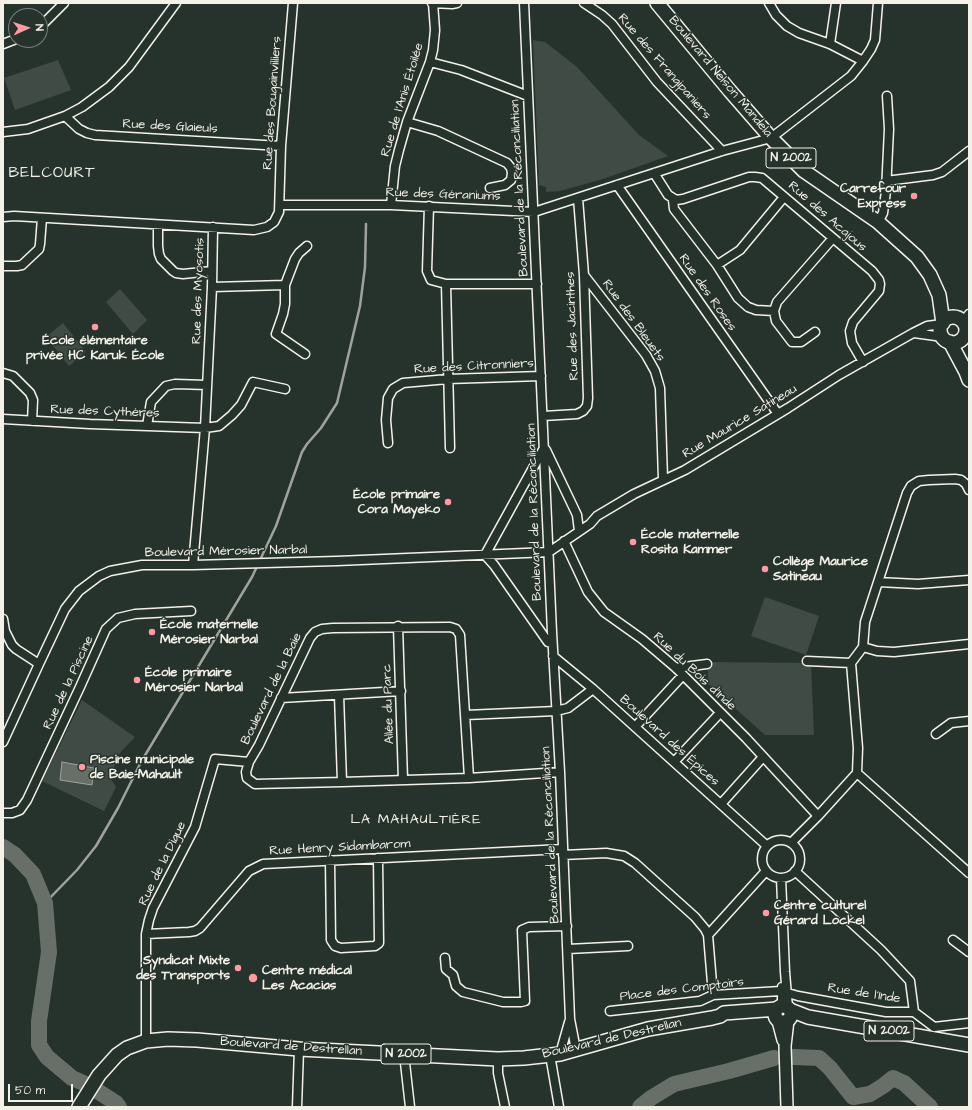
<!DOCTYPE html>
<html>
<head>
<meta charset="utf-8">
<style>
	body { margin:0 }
	#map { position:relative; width:972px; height:1110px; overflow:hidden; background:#26332d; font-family:"Architects Daughter",sans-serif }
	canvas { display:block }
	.frame { position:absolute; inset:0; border:4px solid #f4f1e8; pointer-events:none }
	.north { position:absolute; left:8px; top:8px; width:40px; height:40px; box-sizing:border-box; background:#26332d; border:1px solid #787f78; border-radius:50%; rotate:87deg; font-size:11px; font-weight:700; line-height:16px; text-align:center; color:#f4f1e8 }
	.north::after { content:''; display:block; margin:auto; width:14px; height:18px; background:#ff9aa2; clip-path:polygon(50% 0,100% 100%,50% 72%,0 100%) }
	.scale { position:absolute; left:8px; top:1084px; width:65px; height:18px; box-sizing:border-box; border:2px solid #f4f1e8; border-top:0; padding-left:5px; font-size:12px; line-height:14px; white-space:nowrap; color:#f4f1e8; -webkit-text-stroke:3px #26332d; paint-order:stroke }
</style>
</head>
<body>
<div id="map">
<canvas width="972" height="1110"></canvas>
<div class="frame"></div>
<div class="north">N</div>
<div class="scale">50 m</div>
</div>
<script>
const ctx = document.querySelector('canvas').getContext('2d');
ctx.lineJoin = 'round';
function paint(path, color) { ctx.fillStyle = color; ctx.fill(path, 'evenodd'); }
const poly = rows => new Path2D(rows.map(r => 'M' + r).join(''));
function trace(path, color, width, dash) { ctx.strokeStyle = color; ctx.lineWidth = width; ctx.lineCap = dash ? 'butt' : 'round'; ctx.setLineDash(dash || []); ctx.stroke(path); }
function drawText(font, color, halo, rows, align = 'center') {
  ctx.font = font + ' "Architects Daughter",sans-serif'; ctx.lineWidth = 3; ctx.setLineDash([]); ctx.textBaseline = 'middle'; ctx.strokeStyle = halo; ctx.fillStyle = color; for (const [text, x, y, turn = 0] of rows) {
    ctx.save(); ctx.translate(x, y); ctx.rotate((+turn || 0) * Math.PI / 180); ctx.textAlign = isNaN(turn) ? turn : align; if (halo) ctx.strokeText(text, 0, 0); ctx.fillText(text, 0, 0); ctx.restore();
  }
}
const green = poly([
	[533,40,545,42,577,67,639,135,668,156,603,179,560,191,546,192,546,187,539,185],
	[58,60,71,90,15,110,4,78],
	[120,289,147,320,133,334,106,302],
	[63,323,86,352,69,366,46,337],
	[765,597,819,616,806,655,751,636],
	[708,662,811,663,814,735,765,735,708,684],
	[82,700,135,737,118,755,111,779,116,787,104,811,42,781]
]);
const water = poly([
	[62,762,94,768,92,785,60,780,62,762]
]);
const stream = poly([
	[45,903,77,870,96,846,118,808,141,762,252,577,276,526,302,452,307,444,321,428,337,403,360,306,365,267,366,224]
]);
const river = poly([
	[3,847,15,855,33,874,45,903,49,952,39,1021,39,1045,47,1057,72,1078,88,1085,116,1103,119,1107],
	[794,1057,819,1058,830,1068,853,1097,870,1094,883,1086,893,1078,904,1083,930,1107],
	[640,1107,651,1098,674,1084,729,1071,774,1058]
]);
const minor = poly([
	[432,3,452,4,457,3],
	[524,3,552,632,560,772,570,1019,576,1050],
	[584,3,602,15,612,24,657,82,722,151],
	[769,3,776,15,787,26,799,33,830,44,863,61],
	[40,27,64,3],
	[3,44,16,39],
	[830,44,836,3],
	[430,62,461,70,528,96],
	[65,116,79,129,87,133,95,135,281,146],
	[407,122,438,131,507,163,511,168,512,173,511,180,505,185,490,188],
	[3,132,28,129,65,116,82,107,109,87,129,67,176,3],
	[654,173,668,195,676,200,683,199,749,177,755,177,762,178,872,271,879,280,880,284,879,291,853,322,850,331,852,343,863,362],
	[886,181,933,175,942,172,969,151],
	[617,185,778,414],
	[673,200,674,209,717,265,738,298,748,307,756,310,774,311,776,321,792,342,801,342,815,332],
	[280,205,391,205,534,212,722,151,771,138,851,76,863,61,871,49,875,40,878,3],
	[391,205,395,166,399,150,407,122,430,62,433,50,435,30,433,3],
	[429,206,427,271,431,280,446,284,537,284],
	[3,217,14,216,254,230,267,227,274,222,279,212,281,146,293,3],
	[878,222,883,213,886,191,889,129,887,96],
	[158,225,158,246,159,254,161,259,173,271,176,273,183,274,212,271],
	[717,265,740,250,784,197],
	[3,266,17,266,22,265,39,249,40,244,42,218],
	[584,275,646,355,655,371,660,388,663,479],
	[446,284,450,448],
	[285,285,285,304,283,314,276,334,305,354],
	[212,287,285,285,295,259,299,253,307,246],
	[774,311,777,302,833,238],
	[963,322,969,314],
	[914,333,943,337],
	[965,335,969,334],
	[3,373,13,376,30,393,33,400,32,421],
	[543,416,577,414,583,411,587,406,588,398,584,275,578,198],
	[3,419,90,424,205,428,219,426,232,415,241,405,253,382,285,389],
	[147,426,151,402,166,386,175,384,207,385],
	[388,443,386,420,388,398,393,389,403,383,448,379,541,376],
	[544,448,485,555,494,565,548,642,552,643],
	[546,450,577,515,579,531],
	[564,541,588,592,604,612,642,639,676,668,746,738,818,816],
	[193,565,205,428,212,287,213,227],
	[878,582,918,584,969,580],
	[3,619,5,631,12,645,16,649,39,664],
	[398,626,403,780],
	[863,647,865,622,907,493,911,486,919,481,929,480,955,479,961,480,966,484,969,490],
	[863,647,877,651,894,652,969,644],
	[553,656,593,689,767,846],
	[807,661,851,663],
	[851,663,863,647],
	[676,668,707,664],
	[339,695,342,782],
	[281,698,401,691],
	[466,715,556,711,568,708,593,689],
	[635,727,683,675],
	[936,734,951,723,969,721],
	[3,742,39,664,65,609,79,591,99,576,110,571,142,565,193,565,337,561,549,552,590,524,597,516,634,494,685,470,788,408,839,375,913,333,927,326,942,324],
	[674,762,720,713],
	[857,773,969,873],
	[469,778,460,635,456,629,450,627,333,628,322,629,315,632,310,638,259,745,249,762,246,772,247,778,255,784,342,782,469,778,560,772],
	[721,804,763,757],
	[3,813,12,813,20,810,27,800,80,687,106,629,118,618,135,614,191,611],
	'762 859a19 19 0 1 1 38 0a19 19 0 1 1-38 0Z',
	[791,843,818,816,857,773,858,748,851,663],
	[563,855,606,853,624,856,635,863,695,917,705,929,708,935],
	[330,860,331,940,335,946,341,948,375,946,379,943,378,858],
	[795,871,881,950,910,981,914,1012],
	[781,878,785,972,788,1008],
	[146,934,189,932,195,931,200,928,249,871,263,864,563,849],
	[953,940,969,952],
	[568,949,628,946],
	[445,958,446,969,453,975,456,986,463,992,503,1002,521,1002,525,1001,522,930,529,927,567,926],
	[713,995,708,935,766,871],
	[782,1007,782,987],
	[610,1011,700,1001,713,995,781,991,798,996,886,1012,914,1012,934,1027],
	[934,1027,969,1023],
	[146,1041,146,934,149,920,153,908,195,827,215,759,249,762],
	[404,1054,410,1107],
	[560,1054,569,1022],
	[550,1055,559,1107],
	[498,1059,498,1073,505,1107],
	[297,1107,299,1049]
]);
const secondary = poly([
	[778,1021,783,1040],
	[787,1107,785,1046,788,1020]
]);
const primary = poly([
	[657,3,730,91,771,138,804,171,878,222,917,257,930,275,939,295,943,323],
	'940 330a13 13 0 1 1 26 0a13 13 0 1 1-26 0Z',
	[950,342,966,372,969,380],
	'775 1014a8 8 0 1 1 16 0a8 8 0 1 1-16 0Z',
	[790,1010,808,1017,969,1045],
	[79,1107,99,1075,117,1055,127,1048,146,1041,168,1039,197,1040,299,1049,498,1059,524,1058,560,1054,648,1029,712,1018,720,1016,724,1013,777,1009]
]);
const markers = [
	[914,196,4,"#ff9aa2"],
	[95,327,4,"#ff9aa2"],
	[448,502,4,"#ff9aa2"],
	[633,542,4,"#ff9aa2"],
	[765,569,4,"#ff9aa2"],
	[152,632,4,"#ff9aa2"],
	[137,680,4,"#ff9aa2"],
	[82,767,4,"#ff9aa2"],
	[766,913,4,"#ff9aa2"],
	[238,968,4,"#ff9aa2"],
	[253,978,5,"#ff9aa2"]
];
const shields = [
	[791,158,50],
	[889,1031,50],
	[406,1054,50]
];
const shieldNames = [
	["N 2002",791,158],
	["N 2002",889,1031],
	["N 2002",406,1054]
];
const streetNames = [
	["Rue des Frangipaniers",664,67,49],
	["Boulevard Nelson Mandela",720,77,50],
	["Rue de l'Anis Étoilée",403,100,-73],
	["Rue des Bougainvilliers",273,103,-86],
	["Rue des Glaieuls",170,127,3],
	["Boulevard de la Réconciliation",520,188,-93],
	["Rue des Géraniums",443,195,2],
	["Rue des Acajous",827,217,41],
	["Rue des Myosotis",199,291,-88],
	["Rue des Roses",707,293,55],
	["Rue des Bleuets",633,321,54],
	["Rue des Jacinthes",573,326,-92],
	["Rue des Citronniers",474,367,-3],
	["Rue des Cythères",105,412,2],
	["Rue Maurice Satineau",740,422,-31],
	["Boulevard de la Réconciliation",535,512,-92],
	["Boulevard Mérosier Narbal",226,552,-1],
	["Rue du Bois d'Inde",694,672,43],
	["Rue de la Piscine",69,683,-65],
	["Boulevard de la Baie",272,689,-64],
	["Allée du Parc",389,704,-92],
	["Boulevard des Épices",669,741,42],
	["Boulevard de la Réconciliation",551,835,-93],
	["Rue Henry Sidambarom",340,848,-3],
	["Rue de la Digue",163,864,-64],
	["Place des Comptoirs",682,990,-7],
	["Rue de l'Inde",864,994,9],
	["Boulevard de Destrellan",612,1039,-13],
	["Boulevard de Destrellan",291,1047,4]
];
const poiNames = [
	["Carrefour",906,189,"right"],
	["Express",906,204,"right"],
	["École élémentaire",95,341,"center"],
	["privée HC Karuk École",95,356,"center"],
	["École primaire",440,495,"right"],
	["Cora Mayeko",440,510,"right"],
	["École maternelle",641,535],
	["Rosita Kammer",641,550],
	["Collège Maurice",773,562],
	["Satineau",773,577],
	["École maternelle",160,625],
	["Mérosier Narbal",160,640],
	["École primaire",145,673],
	["Mérosier Narbal",145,688],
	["Piscine municipale",90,760],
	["de Baie-Mahault",90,775],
	["Centre culturel",774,906],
	["Gérard Lockel",774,921],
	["Syndicat Mixte",230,961,"right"],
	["des Transports",230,976,"right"],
	["Centre médical",262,971],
	["Les Acacias",262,986]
];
const neighbourhoodNames = [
	["LA MAHAULTIÈRE",416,820]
];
const quarterNames = [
	["BELCOURT",52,174]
];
paint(green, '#414b45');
paint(water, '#676f68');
trace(water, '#9fa39b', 1);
trace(stream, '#9fa39b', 2.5);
trace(river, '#676f68', 16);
trace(minor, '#f4f1e8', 11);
trace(secondary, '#f4f1e8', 14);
trace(primary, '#f4f1e8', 16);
trace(minor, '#26332d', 8);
trace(secondary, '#26332d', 11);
trace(primary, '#26332d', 13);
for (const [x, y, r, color] of markers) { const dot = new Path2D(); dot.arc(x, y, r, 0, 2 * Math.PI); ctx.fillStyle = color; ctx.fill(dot); trace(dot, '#26332d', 1.5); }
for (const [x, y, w] of shields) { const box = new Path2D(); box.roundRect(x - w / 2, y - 10, w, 20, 3); ctx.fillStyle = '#26332d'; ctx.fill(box); trace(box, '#f4f1e8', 1); }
drawText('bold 12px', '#f4f1e8', null, shieldNames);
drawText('13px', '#f4f1e8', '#26332d', streetNames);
drawText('bold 13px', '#f4f1e8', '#26332d', poiNames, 'left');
ctx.letterSpacing = '1px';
drawText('14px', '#f4f1e8', '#26332d', neighbourhoodNames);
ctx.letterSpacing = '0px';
ctx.letterSpacing = '1px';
drawText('15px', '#f4f1e8', '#26332d', quarterNames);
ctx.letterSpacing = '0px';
</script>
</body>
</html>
